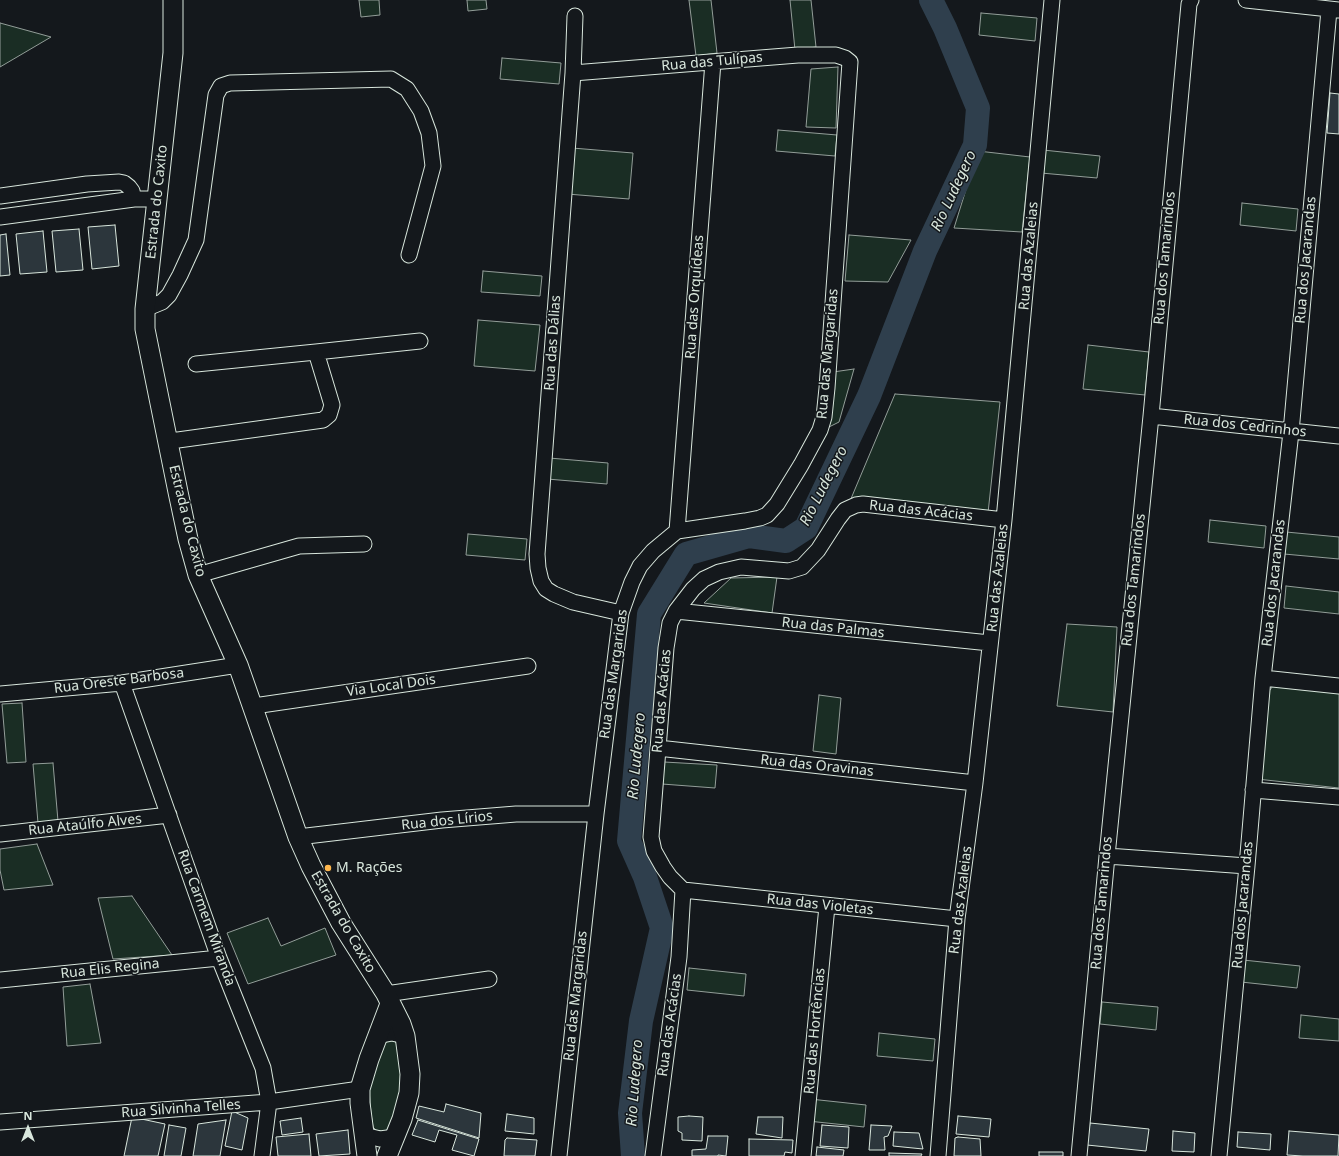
<!DOCTYPE html>
<html>
<head>
<meta charset="utf-8">
<style>
	body { margin:0 }
	#map { position:relative; width:1339px; height:1156px; overflow:hidden; background:#14181c; font-family:"Noto Sans",sans-serif }
	canvas { display:block }
	.north { position:absolute; left:8px; top:1108px; width:40px; height:40px; -webkit-text-stroke:3px #14181c; paint-order:stroke; rotate:0deg; font-size:11px; font-weight:700; line-height:16px; text-align:center; color:#d8e6dc }
	.north::after { content:''; display:block; margin:auto; width:14px; height:18px; background:#d8e6dc; clip-path:polygon(50% 0,100% 100%,50% 72%,0 100%) }
</style>
</head>
<body>
<div id="map">
<canvas width="1339" height="1156"></canvas>
<div class="north">N</div>
</div>
<script>
const ctx = document.querySelector('canvas').getContext('2d');
ctx.lineJoin = 'round';
function paint(path, color) { ctx.fillStyle = color; ctx.fill(path, 'evenodd'); }
const poly = rows => new Path2D(rows.map(r => 'M' + r).join(''));
function trace(path, color, width, dash) { ctx.strokeStyle = color; ctx.lineWidth = width; ctx.lineCap = dash ? 'butt' : 'round'; ctx.setLineDash(dash || []); ctx.stroke(path); }
function drawText(font, color, halo, rows, align = 'center') {
  ctx.font = font + ' "Noto Sans",sans-serif'; ctx.lineWidth = 3; ctx.setLineDash([]); ctx.textBaseline = 'middle'; ctx.strokeStyle = halo; ctx.fillStyle = color; for (const [text, x, y, turn = 0] of rows) {
    ctx.save(); ctx.translate(x, y); ctx.rotate((+turn || 0) * Math.PI / 180); ctx.textAlign = isNaN(turn) ? turn : align; if (halo) ctx.strokeText(text, 0, 0); ctx.fillText(text, 0, 0); ctx.restore();
  }
}
const green = poly([
	[359,0,379,0,380,15,361,17,359,0],
	[467,0,486,0,487,9,468,11,467,0],
	[689,0,711,0,717,53,696,56,689,0],
	[790,0,811,0,816,47,795,50,790,0],
	[981,13,1037,18,1035,41,979,35,981,13],
	[0,23,51,37,0,67,0,23],
	[502,58,561,63,559,84,500,79,502,58],
	[838,67,836,128,806,127,811,69,838,67],
	[778,130,837,135,835,156,776,151,778,130],
	[572,148,633,153,629,199,567,194,572,148],
	[1043,150,1100,156,1097,178,1041,173,1043,150],
	[978,151,1030,157,1022,232,954,228,978,151],
	[1242,203,1298,209,1296,231,1240,225,1242,203],
	[849,235,911,240,888,282,845,281,849,235],
	[483,271,542,276,540,296,481,292,483,271],
	[478,320,540,325,535,371,474,366,478,320],
	[1088,345,1149,352,1145,395,1083,389,1088,345],
	[854,369,839,422,829,427,833,372,854,369],
	[895,394,1000,402,988,513,850,501,895,394],
	[549,458,608,463,607,484,547,479,549,458],
	[1210,520,1266,526,1264,548,1208,542,1210,520],
	[1286,532,1339,537,1339,559,1284,554,1286,532],
	[468,534,527,539,525,560,466,555,468,534],
	[777,577,772,613,704,603,731,578,777,577],
	[1286,586,1339,592,1339,614,1284,608,1286,586],
	[1067,624,1117,627,1113,712,1057,706,1067,624],
	[1273,686,1339,691,1339,788,1257,779,1266,695,1273,686],
	[819,695,841,698,836,754,813,751,819,695],
	[22,703,26,762,7,763,2,704,22,703],
	[664,762,717,765,715,788,662,784,664,762],
	[53,763,58,821,38,823,33,764,53,763],
	[37,844,53,885,4,890,0,870,0,849,37,844],
	[132,896,172,955,113,959,98,898,132,896],
	[268,918,281,946,325,928,336,955,248,984,227,933,268,918],
	[1243,960,1300,966,1297,988,1241,982,1243,960],
	[689,968,746,974,744,996,687,990,689,968],
	[90,984,101,1043,67,1046,63,987,90,984],
	[1102,1002,1158,1007,1156,1030,1100,1024,1102,1002],
	[1301,1015,1339,1019,1339,1041,1299,1038,1301,1015],
	[879,1033,935,1039,933,1061,877,1056,879,1033],
	[387,1040,394,1041,397,1043,401,1067,401,1092,390,1130,378,1132,373,1127,371,1114,369,1089,377,1054,387,1040],
	[810,1099,866,1105,864,1127,808,1121,810,1099]
]);
const river = poly([
	[633,1156,630,1113,641,1021,662,928,645,877,629,841,649,614,686,554,749,536,786,541,806,528,869,396,925,251,975,145,978,108,945,28,931,0]
]);
const building = poly([
	[1330,93,1339,94,1339,134,1327,133,1330,93],
	[115,225,119,266,92,269,88,227,115,225],
	[79,229,83,270,56,272,52,231,79,229],
	[43,231,47,272,20,274,16,234,43,231],
	[6,234,10,275,0,276,0,235,6,234],
	[446,1104,481,1113,479,1138,416,1118,419,1106,444,1112,446,1104],
	[232,1111,248,1118,242,1150,225,1146,232,1111],
	[507,1114,534,1118,534,1134,505,1131,507,1114],
	[689,1116,703,1117,702,1141,682,1140,682,1133,678,1131,678,1117,689,1116],
	[958,1116,991,1119,989,1137,956,1134,958,1116],
	[132,1117,165,1124,158,1156,124,1156,132,1117],
	[758,1117,783,1117,782,1138,756,1134,758,1117],
	[301,1118,303,1132,282,1135,280,1121,301,1118],
	[226,1120,220,1156,193,1156,198,1124,226,1120],
	[418,1120,479,1139,474,1156,452,1150,457,1135,439,1130,435,1142,412,1135,418,1120],
	[1090,1123,1149,1129,1146,1151,1087,1145,1090,1123],
	[169,1125,186,1128,181,1156,164,1156,169,1125],
	[822,1125,849,1127,848,1148,820,1146,822,1125],
	[871,1125,892,1126,888,1136,884,1137,885,1150,869,1150,871,1125],
	[348,1130,350,1154,319,1156,316,1134,348,1130],
	[1173,1131,1195,1133,1194,1152,1172,1151,1173,1131],
	[1289,1131,1339,1135,1338,1156,1303,1156,1287,1155,1289,1131],
	[894,1132,919,1133,923,1149,893,1146,894,1132],
	[1238,1132,1271,1134,1270,1150,1237,1147,1238,1132],
	[309,1134,311,1156,278,1156,276,1137,309,1134],
	[708,1136,728,1136,726,1156,718,1155,718,1156,692,1156,692,1150,706,1149,708,1136],
	[958,1137,980,1139,981,1156,954,1156,955,1138,958,1137],
	[507,1138,537,1140,535,1156,504,1156,505,1140,507,1138],
	[749,1139,793,1140,792,1153,785,1152,784,1156,749,1156,749,1139],
	[817,1147,844,1150,843,1156,816,1156,817,1147],
	[1039,1152,1063,1152,1063,1156,1039,1156,1039,1152],
	[889,1153,922,1154,921,1156,889,1156,889,1153]
]);
const minor = poly([
	[1246,0,1339,10],
	[575,16,573,73,537,554,538,568,541,581,546,589,554,594,573,602,621,613],
	[0,196,87,184,119,182,124,183,129,187,132,191,134,199],
	[0,217,134,199,157,199],
	[145,309,162,302,169,295,180,275,196,240,216,95,221,86,230,83,391,79,407,89,421,111,429,133,433,166,409,255],
	[196,364,316,352,420,341],
	[1151,416,1339,436],
	[168,440,178,440,323,420,329,415,332,405,316,352],
	[677,531,713,62],
	[198,575,299,546,364,544],
	[676,611,990,643],
	[1263,678,1339,686],
	[122,683,219,958,263,1068,269,1102,262,1156],
	[0,694,122,683,238,665],
	[254,706,528,666],
	[658,748,975,783],
	[1253,790,1339,797],
	[0,834,169,815],
	[298,837,442,820,516,814,596,814],
	[1107,856,1247,866],
	[683,890,957,919],
	[0,980,219,958],
	[386,994,489,979],
	[377,1036,392,1033,405,1036],
	[0,1122,269,1102,360,1089],
	[364,1135,380,1139,395,1137],
	[559,1156,596,814,621,613,632,582,640,566,653,551,677,531,745,521,760,518,767,515,777,504,801,465,820,430,824,417,827,388,850,62,845,58,836,55,798,55,573,73],
	[653,1156,679,957,683,890,670,877,663,867,654,851,651,837,666,648,670,623,676,611,693,589,704,579,719,572,741,567,789,571,802,567,818,550,838,519,845,510,856,505,863,504,1004,520],
	[803,1156,827,906],
	[938,1156,957,919,975,783,1004,520,1052,0],
	[1079,1156,1107,856,1151,416,1189,4,1191,0],
	[1219,1156,1247,866,1263,678,1291,432,1329,10]
]);
const major = poly([
	[173,0,173,53,145,309,145,329,178,492,188,539,198,575,238,665,298,837,311,866,341,923,386,994,401,1024,405,1036,410,1074,409,1093,402,1119,387,1156],
	[367,1156,360,1103,360,1089,369,1059,390,1004]
]);
const markers = [
	[328,868,4,"#ffb74d"]
];
const streetNames = [
	["Rua das Tulípas",712,62,-5],
	["Estrada do Caxito",157,202,-84],
	["Rua das Azaleias",1029,256,-85],
	["Rua dos Tamarindos",1165,258,-85],
	["Rua dos Jacarandas",1306,260,-85],
	["Rua das Orquídeas",695,297,-86],
	["Rua das Dálias",553,343,-86],
	["Rua das Margaridas",828,354,-85],
	["Rua dos Cedrinhos",1245,426,6],
	["Rua das Acácias",921,511,6],
	["Estrada do Caxito",187,521,76],
	["Rua das Azaleias",998,578,-84],
	["Rua dos Tamarindos",1134,580,-84],
	["Rua dos Jacarandas",1274,583,-84],
	["Rua das Palmas",833,628,6],
	["Rua das Margaridas",614,674,-82],
	["Rua Oreste Barbosa",119,681,-7],
	["Via Local Dois",391,686,-8],
	["Rua das Acácias",662,701,-85],
	["Rua das Oravinas",817,766,6],
	["Rua dos Lírios",447,821,-6],
	["Rua Ataúlfo Alves",85,825,-6],
	["Rua das Azaleias",961,900,-83],
	["Rua dos Tamarindos",1102,903,-85],
	["Rua das Violetas",820,905,6],
	["Rua dos Jacarandas",1243,905,-85],
	["Rua Carmem Miranda",206,918,70],
	["Estrada do Caxito",343,922,60],
	["Rua Elis Regina",110,969,-6],
	["Rua das Margaridas",576,996,-84],
	["Rua das Acácias",670,1025,-82],
	["Rua das Hortências",815,1031,-85],
	["Rua Silvinha Telles",181,1109,-4]
];
const poiNames = [
	["M. Rações",336,868]
];
const waterNames = [
	["Rio Ludegero",954,191,-65],
	["Rio Ludegero",824,486,-63],
	["Rio Ludegero",637,756,-85],
	["Rio Ludegero",635,1083,-86]
];
paint(green, '#1a2d24');
trace(green, '#939e99', 1);
trace(river, '#2f3f4d', 24);
paint(building, '#2c363c');
trace(building, '#d8e6dc', 1);
trace(minor, '#d8e6dc', 17);
trace(major, '#d8e6dc', 21);
trace(minor, '#14181c', 15);
trace(major, '#14181c', 19);
for (const [x, y, r, color] of markers) { const dot = new Path2D(); dot.arc(x, y, r, 0, 2 * Math.PI); ctx.fillStyle = color; ctx.fill(dot); trace(dot, '#14181c', 1.5); }
drawText('14px', '#d8e6dc', '#14181c', streetNames);
drawText('14px', '#d8e6dc', '#14181c', poiNames, 'left');
drawText('italic 15px', '#d8e6dc', '#14181c', waterNames);
</script>
</body>
</html>
